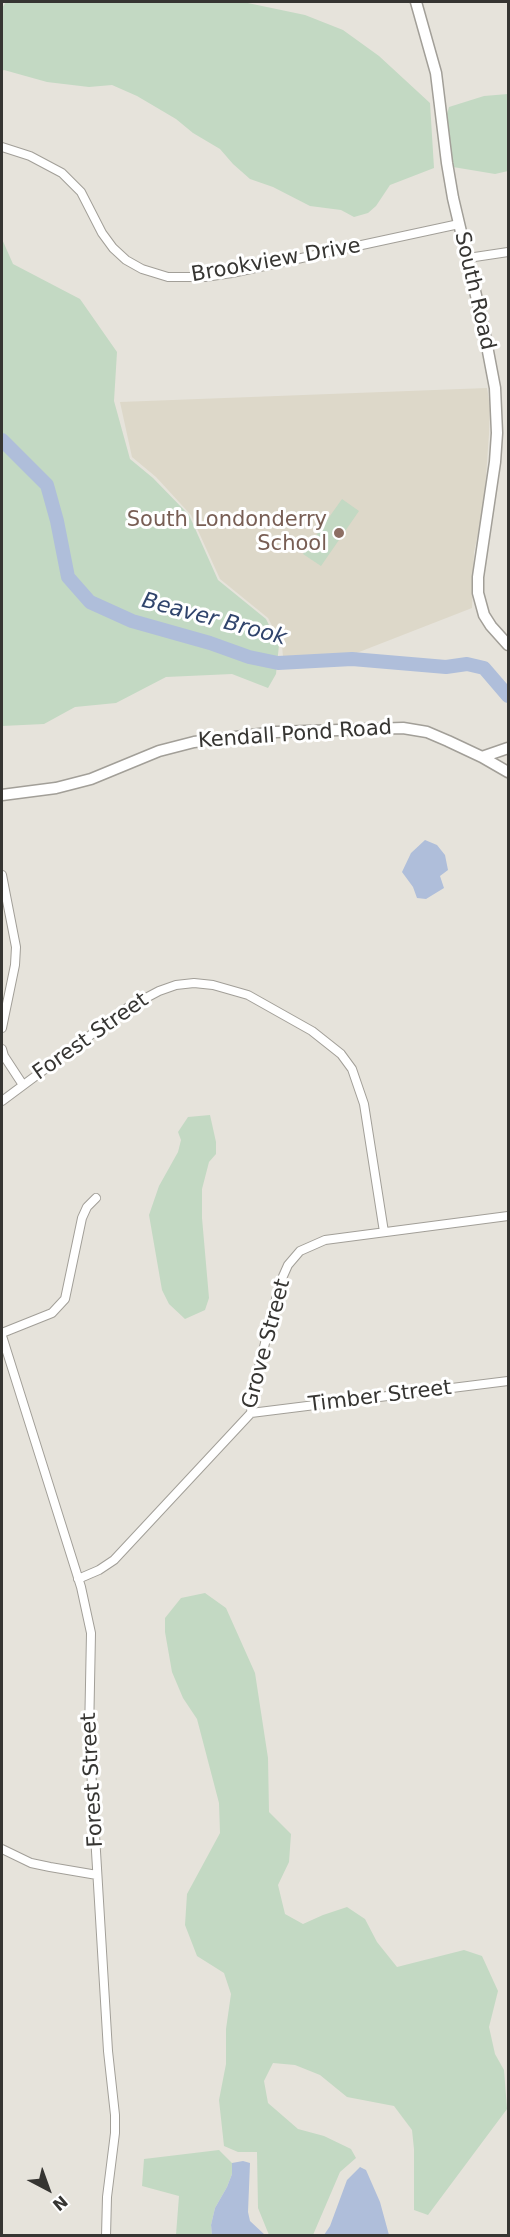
<!DOCTYPE html>
<html>
<head>
<meta charset="utf-8">
<style>
	body { margin:0 }
	#map { position:relative; width:510px; height:2237px; overflow:hidden; background:#e6e3db; font-family:"DejaVu Sans",sans-serif }
	canvas { display:block }
	.frame { position:absolute; inset:0; border:3px solid #363532; pointer-events:none }
	.north { position:absolute; left:18px; top:2159px; width:60px; height:60px; -webkit-text-stroke:4px #fff; paint-order:stroke; rotate:139deg; font-size:16px; font-weight:700; line-height:24px; text-align:center; color:#363532 }
	.north::after { content:''; display:block; margin:auto; width:21px; height:27px; background:#363532; clip-path:polygon(50% 0,100% 100%,50% 72%,0 100%) }
</style>
</head>
<body>
<div id="map">
<canvas width="510" height="2237"></canvas>
<div class="frame"></div>
<div class="north">N</div>
</div>
<script>
const ctx = document.querySelector('canvas').getContext('2d');
ctx.lineJoin = 'round';
function paint(path, color) { ctx.fillStyle = color; ctx.fill(path, 'evenodd'); }
const poly = rows => new Path2D(rows.map(r => 'M' + r).join(''));
function trace(path, color, width, dash) { ctx.strokeStyle = color; ctx.lineWidth = width; ctx.lineCap = dash ? 'butt' : 'round'; ctx.setLineDash(dash || []); ctx.stroke(path); }
function drawText(font, color, halo, rows, align = 'center') {
  ctx.font = font + ' "DejaVu Sans",sans-serif'; ctx.lineWidth = 6; ctx.setLineDash([]); ctx.textBaseline = 'middle'; ctx.strokeStyle = halo; ctx.fillStyle = color; for (const [text, x, y, turn = 0] of rows) {
    ctx.save(); ctx.translate(x, y); ctx.rotate((+turn || 0) * Math.PI / 180); ctx.textAlign = isNaN(turn) ? turn : align; if (halo) ctx.strokeText(text, 0, 0); ctx.fillText(text, 0, 0); ctx.restore();
  }
}
const built = poly([
	[487,388,490,406,489,434,484,505,474,552,472,608,354,654,283,657,282,645,268,618,220,579,191,515,156,477,132,457,120,402]
]);
const green = poly([
	[6,2,243,2,305,15,343,30,379,56,430,103,434,168,390,185,376,206,368,213,354,217,341,210,310,206,273,187,250,179,233,164,220,149,193,133,176,119,137,96,112,85,89,87,47,82,4,70,2,71,2,8],
	[508,94,508,171,495,174,453,167,447,114,449,107,484,96],
	[2,239,13,264,80,299,117,352,114,401,130,459,153,478,189,515,218,580,266,619,279,645,276,674,268,688,232,674,166,677,116,703,75,707,44,724,2,726],
	[342,499,359,511,321,566,303,554],
	[210,1115,216,1142,216,1154,209,1162,202,1189,202,1218,209,1298,205,1310,185,1319,169,1304,162,1290,149,1215,159,1186,178,1152,181,1140,178,1132,188,1117],
	[205,1593,226,1608,255,1673,268,1758,269,1812,291,1834,289,1862,278,1885,285,1914,303,1924,323,1915,347,1907,365,1919,377,1942,397,1967,464,1950,482,1956,498,1991,489,2027,495,2054,504,2070,507,2109,428,2215,414,2210,414,2149,412,2130,394,2106,347,2097,320,2075,295,2065,273,2063,264,2081,268,2103,298,2129,324,2136,351,2149,356,2158,340,2172,313,2235,269,2235,258,2208,257,2152,238,2152,224,2146,219,2100,226,2064,226,2029,231,1994,224,1973,197,1956,185,1925,187,1894,220,1833,219,1803,197,1719,183,1698,172,1672,165,1632,165,1618,181,1598],
	[219,2150,232,2163,232,2174,227,2187,215,2208,211,2225,212,2235,176,2235,179,2196,142,2186,144,2159]
]);
const water = poly([
	[425,840,437,845,445,855,448,870,440,876,444,888,426,899,417,898,413,887,402,872,411,853],
	[243,2161,250,2163,248,2212,250,2221,265,2235,212,2235,211,2225,215,2208,227,2187,232,2174,232,2163],
	[360,2167,366,2170,380,2202,389,2235,324,2235,330,2226,347,2180]
]);
const river = poly([
	[2,440,47,485,57,521,68,577,90,602,132,621,210,643,249,657,278,663,352,659,446,667,467,664,484,668,508,696]
]);
const street = poly([
	[2,147,30,156,62,173,81,192,102,233,113,248,126,260,142,269,168,277,205,277,232,273,459,224],
	[468,258,508,252],
	[2,875,16,947,15,965,2,1028],
	[2,1049,4,1056,23,1085],
	[2,1101,127,1008,159,991,176,985,194,983,213,985,248,995,312,1031,341,1054,352,1069,364,1104,384,1232],
	[2,1333,52,1313,65,1299,82,1218,87,1207,96,1198],
	[2,1336,81,1587,91,1633,89,1735,108,2051,115,2115,115,2133,107,2197,106,2236],
	[251,1413,508,1381],
	[78,1579,99,1570,114,1560,251,1413,253,1391,280,1283,288,1265,300,1251,325,1240,508,1216],
	[2,1849,31,1863,50,1867,97,1875]
]);
const secondary = poly([
	[416,2,436,73,447,163,453,198,483,325,495,388,497,433,495,462,478,577,478,593,484,615,491,626,508,645],
	[482,757,508,748],
	[2,795,56,788,91,779,159,751,194,742,276,732,403,728,427,732,448,741,482,757,508,772]
]);
const markers = [
	[339,533,6,"#8d6e63"]
];
const streetNames = [
	["Brookview Drive",276,261,-10],
	["South Road",474,291,77],
	["Kendall Pond Road",295,735,-4],
	["Forest Street",91,1037,-35],
	["Grove Street",267,1344,-75],
	["Timber Street",380,1397,-7],
	["Forest Street",93,1780,-93]
];
const educationNames = [
	["South Londonderry",327,521],
	["School",327,545]
];
const waterNames = [
	["Beaver Brook",214,620,15]
];
paint(built, '#ddd8c9');
paint(green, '#c3d9c3');
paint(water, '#afbeda');
trace(river, '#afbeda', 14);
trace(street, '#a29f98', 10);
trace(secondary, '#a29f98', 13);
trace(street, '#fff', 8);
trace(secondary, '#fff', 10);
for (const [x, y, r, color] of markers) { const dot = new Path2D(); dot.arc(x, y, r, 0, 2 * Math.PI); ctx.fillStyle = color; ctx.fill(dot); trace(dot, '#fff', 2); }
drawText('21px', '#363532', '#fff', streetNames);
drawText('21px', '#785e54', '#fff', educationNames, 'right');
drawText('italic 22px', '#30446c', '#fff', waterNames);
</script>
</body>
</html>
